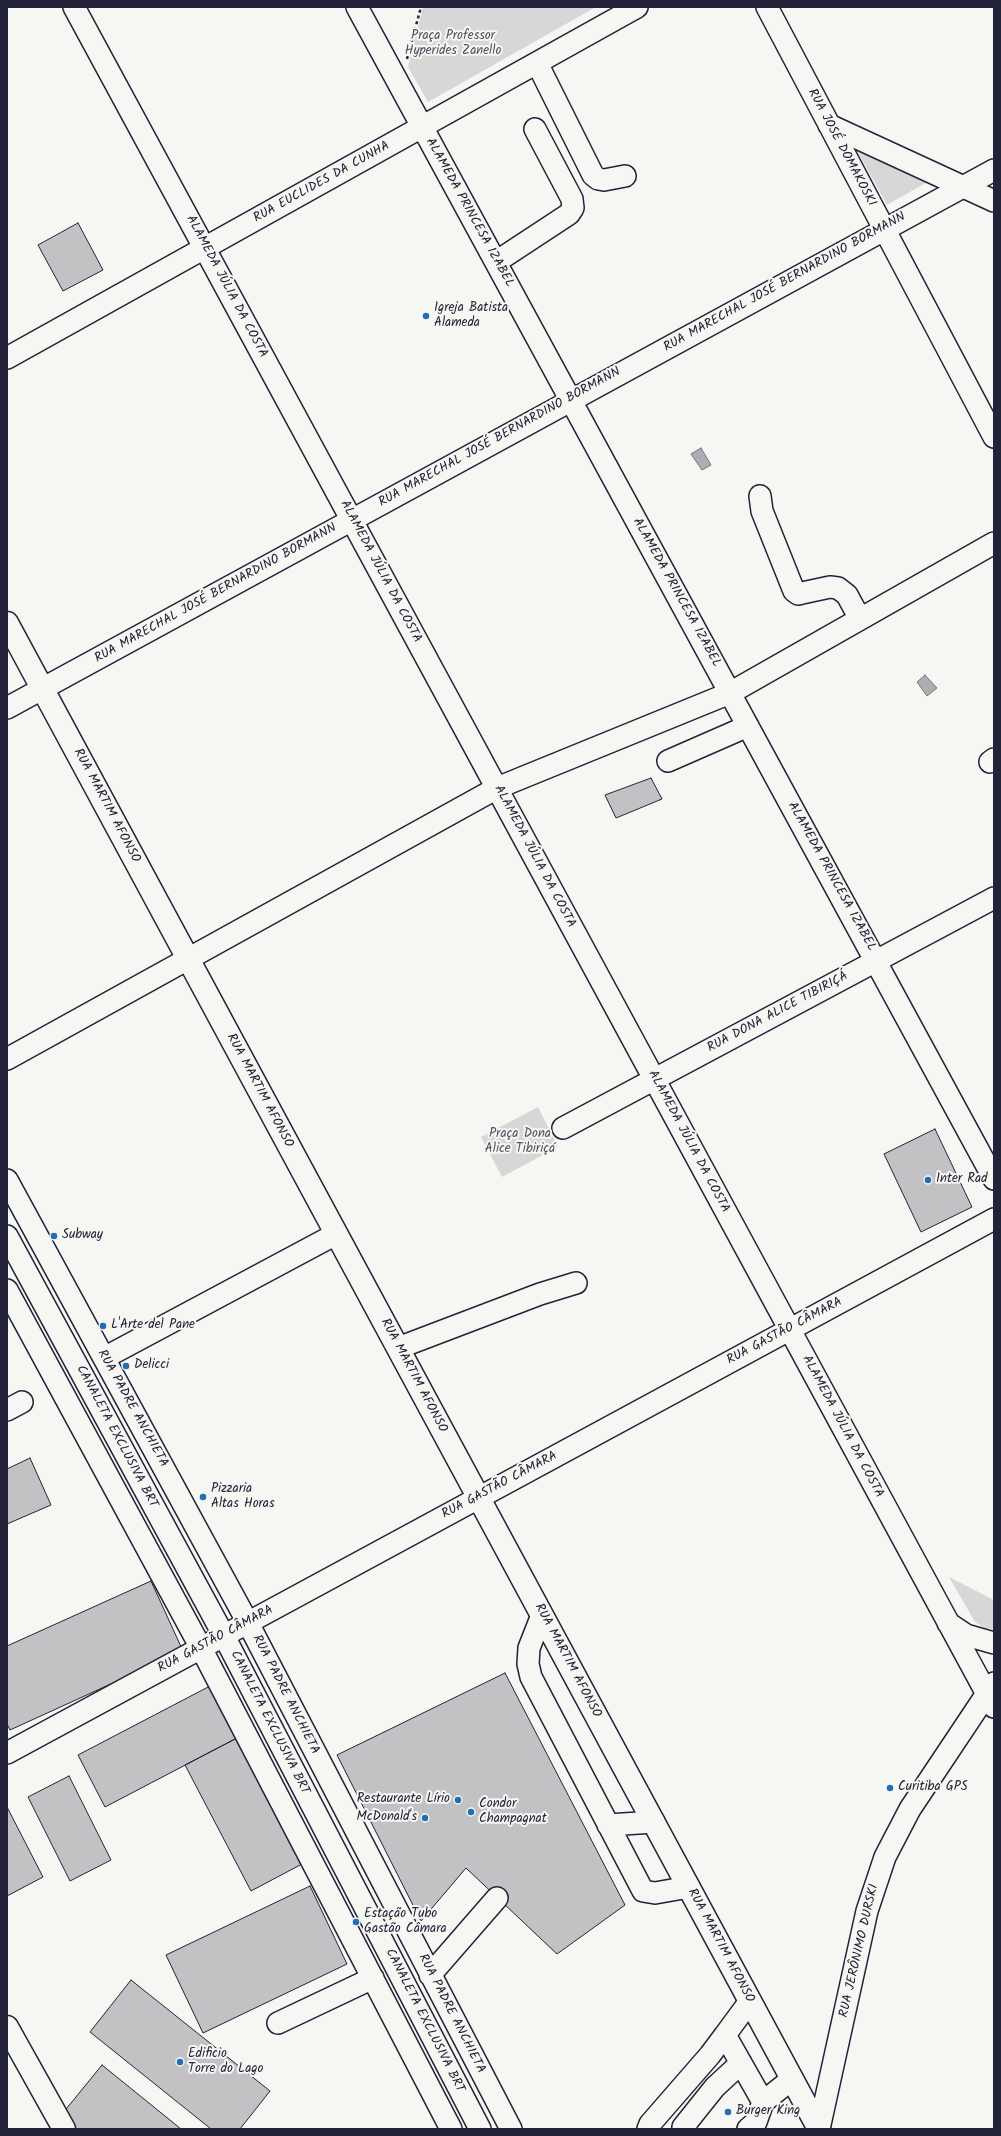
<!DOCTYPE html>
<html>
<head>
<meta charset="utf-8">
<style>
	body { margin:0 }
	#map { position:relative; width:1001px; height:2136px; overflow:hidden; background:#f6f6f2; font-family:Kalam,sans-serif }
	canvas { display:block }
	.frame { position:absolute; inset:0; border:8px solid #22223b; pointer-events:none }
</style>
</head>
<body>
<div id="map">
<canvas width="1001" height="2136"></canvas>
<div class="frame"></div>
</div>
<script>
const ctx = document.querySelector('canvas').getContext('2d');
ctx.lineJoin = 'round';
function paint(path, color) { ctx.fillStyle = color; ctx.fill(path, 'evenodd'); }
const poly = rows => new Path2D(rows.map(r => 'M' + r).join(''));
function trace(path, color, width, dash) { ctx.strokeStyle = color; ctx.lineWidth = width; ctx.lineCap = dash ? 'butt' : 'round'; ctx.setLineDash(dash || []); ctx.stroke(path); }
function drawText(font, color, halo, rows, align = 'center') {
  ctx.font = font + ' Kalam,sans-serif'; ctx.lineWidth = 4; ctx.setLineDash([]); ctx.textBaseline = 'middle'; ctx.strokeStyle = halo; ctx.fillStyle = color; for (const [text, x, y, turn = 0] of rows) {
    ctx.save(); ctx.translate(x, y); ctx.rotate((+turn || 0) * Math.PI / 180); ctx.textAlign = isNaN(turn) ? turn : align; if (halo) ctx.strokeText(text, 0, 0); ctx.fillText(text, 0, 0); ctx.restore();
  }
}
const green = poly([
	[423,7,596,7,428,102,408,67],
	[855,147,931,180,887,205],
	[538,1107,558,1147,502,1177,481,1137],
	[949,1577,994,1600,994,1629,985,1628,975,1622]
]);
const water = poly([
	[701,448,711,465,702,470,691,454,701,448],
	[925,675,937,688,927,696,917,682,925,675]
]);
const building = poly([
	[78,223,103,270,63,291,38,245,78,223],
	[651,778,662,799,616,818,605,795,651,778],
	[935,1129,972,1207,921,1232,884,1154,935,1129],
	[30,1458,51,1505,7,1524,7,1469,30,1458],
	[151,1581,183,1651,10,1730,7,1724,7,1646,151,1581],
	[505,1673,625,1905,557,1954,466,1868,421,1921,337,1755,505,1673],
	[210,1686,237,1738,105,1807,78,1755,210,1686],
	[237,1738,302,1864,251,1891,185,1765,237,1738],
	[69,1776,111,1860,70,1881,28,1797,69,1776],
	[7,1807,43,1877,7,1896,7,1807],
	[310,1886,347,1964,203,2033,166,1955,310,1886],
	[131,1980,270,2091,240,2129,211,2129,90,2032,131,1980],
	[102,2065,181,2129,71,2129,58,2119,102,2065]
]);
const path = poly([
	[407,59,421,7]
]);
const minor = poly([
	[74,7,994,1707],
	[357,7,994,1179],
	[767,7,994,437],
	[537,63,593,175,598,179,604,180,625,176],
	[829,125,994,201],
	[496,262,569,214,573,208,572,199,535,129],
	[7,358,637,7],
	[760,496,762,511,794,591,798,594,802,593,830,587,838,588,847,595,860,619],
	[7,708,994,170],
	[668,761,748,726],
	[990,762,994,759],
	[7,1059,497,788,730,693,994,543],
	[563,1128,994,898],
	[7,1180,248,1623,511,2129],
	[7,1236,224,1636,480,2129],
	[7,1290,201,1648,451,2129],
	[398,1348,540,1294,576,1283],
	[104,1358,336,1234],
	[7,1410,22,1402],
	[542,1615,529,1648,528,1664,531,1677,643,1891,655,1893,689,1887],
	[948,1623,966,1635,994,1643],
	[7,1753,994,1219],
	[608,1825,654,1822],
	[430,1975,497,1898],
	[750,2001,725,2035,763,2102,792,2079],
	[278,2023,373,1978],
	[648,2129,650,2124,710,2055,725,2035],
	[686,2129,683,2127,715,2087,741,2063],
	[748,2129,756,2122,763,2102],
	[819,2129,867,1911,885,1857,910,1809,994,1683]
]);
const major = poly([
	[7,623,819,2129],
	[7,2027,64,2129]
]);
const markers = [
	[426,316,4,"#1f6fb2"],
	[928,1180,4,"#1f6fb2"],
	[54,1236,4,"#1f6fb2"],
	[103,1326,4,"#1f6fb2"],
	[126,1366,4,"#1f6fb2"],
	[203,1497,4,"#1f6fb2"],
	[890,1788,4,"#1f6fb2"],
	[458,1800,4,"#1f6fb2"],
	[471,1812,4,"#1f6fb2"],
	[425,1818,4,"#1f6fb2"],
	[356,1922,4,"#1f6fb2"],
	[180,2062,4,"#1f6fb2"],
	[728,2112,4,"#1f6fb2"]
];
const parkNames = [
	["Praça Professor",453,37],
	["Hyperides Zanello",453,52],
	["Praça Dona",520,1135],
	["Alice Tibiriçá",520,1150]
];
const streetNames = [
	["RUA JOSÉ DOMAKOSKI",841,148,62],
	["RUA EUCLIDES DA CUNHA",322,183,-29],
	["ALAMEDA PRINCESA IZABEL",469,213,61],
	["RUA MARECHAL JOSÉ BERNARDINO BORMANN",785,283,-29],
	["ALAMEDA JÚLIA DA COSTA",226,287,62],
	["RUA MARECHAL JOSÉ BERNARDINO BORMANN",500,438,-29],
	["ALAMEDA JÚLIA DA COSTA",380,572,62],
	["ALAMEDA PRINCESA IZABEL",676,593,61],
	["RUA MARECHAL JOSÉ BERNARDINO BORMANN",216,594,-29],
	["RUA MARTIM AFONSO",106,806,62],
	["ALAMEDA JÚLIA DA COSTA",534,857,62],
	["ALAMEDA PRINCESA IZABEL",831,877,61],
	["RUA DONA ALICE TIBIRIÇÁ",778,1013,-28],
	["RUA MARTIM AFONSO",259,1091,62],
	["ALAMEDA JÚLIA DA COSTA",688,1142,62],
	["RUA GASTÃO CÂMARA",785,1332,-28],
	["RUA MARTIM AFONSO",413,1376,62],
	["RUA PADRE ANCHIETA",132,1409,61],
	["ALAMEDA JÚLIA DA COSTA",842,1427,62],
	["CANALETA EXCLUSIVA BRT",116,1437,62],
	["RUA GASTÃO CÂMARA",500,1486,-28],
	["RUA GASTÃO CÂMARA",216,1640,-28],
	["RUA MARTIM AFONSO",567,1661,62],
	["RUA PADRE ANCHIETA",285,1695,63],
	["CANALETA EXCLUSIVA BRT",269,1723,63],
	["RUA MARTIM AFONSO",720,1946,62],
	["RUA JERÔNIMO DURSKI",860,1951,-77],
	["RUA PADRE ANCHIETA",451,2014,63],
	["CANALETA EXCLUSIVA BRT",424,2021,63]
];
const poiNames = [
	["Igreja Batista",434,309],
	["Alameda",434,324],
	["Inter Rad",936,1180],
	["Subway",62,1236],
	["L'Arte del Pane",111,1326],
	["Delicci",134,1366],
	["Pizzaria",211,1490],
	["Altas Horas",211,1505],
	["Curitiba GPS",898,1788],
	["Restaurante Lírio",450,1800,"right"],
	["Condor",479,1805],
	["Champagnat",479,1820],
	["McDonald's",417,1818,"right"],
	["Estação Tubo",364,1915],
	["Gastão Câmara",364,1930],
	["Edificio",188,2055],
	["Torre do Lago",188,2070],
	["Burger King",736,2112]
];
paint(green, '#d7d7d7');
paint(water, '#adadb3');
trace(water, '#757583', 1);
paint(building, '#c2c2c4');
trace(building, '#22223b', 1);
trace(minor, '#22223b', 24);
trace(major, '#22223b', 25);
trace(path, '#22223b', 2.5, [3, 3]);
trace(minor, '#f6f6f2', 21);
trace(major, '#f6f6f2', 22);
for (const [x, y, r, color] of markers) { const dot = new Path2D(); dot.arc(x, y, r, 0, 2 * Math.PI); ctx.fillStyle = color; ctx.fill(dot); trace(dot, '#f6f6f2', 1.5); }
drawText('13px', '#4f4f62', '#f6f6f2', parkNames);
drawText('13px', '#22223b', '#f6f6f2', streetNames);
drawText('13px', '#22223b', '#f6f6f2', poiNames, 'left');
</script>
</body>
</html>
